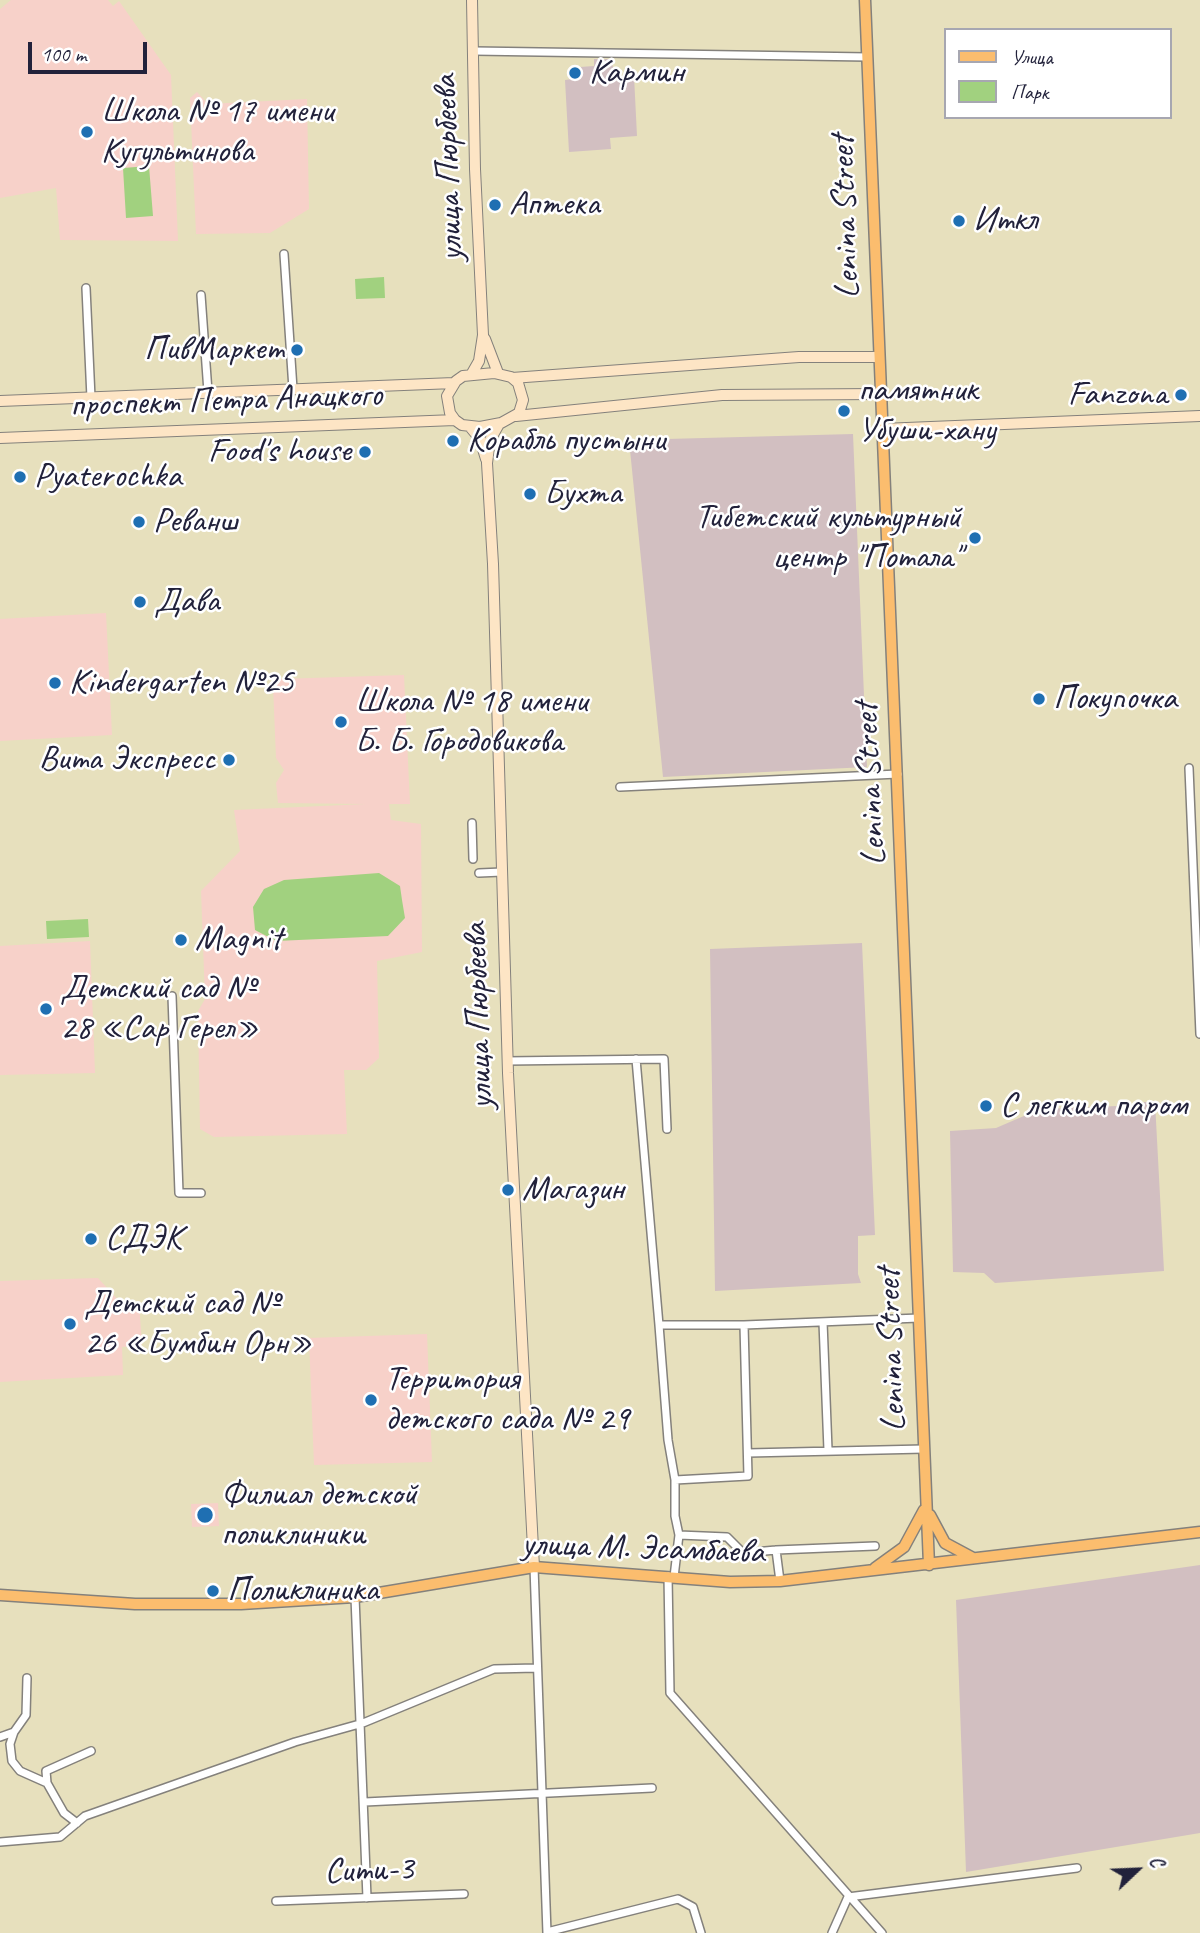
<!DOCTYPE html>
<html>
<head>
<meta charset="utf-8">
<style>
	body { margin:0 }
	#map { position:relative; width:1200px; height:1933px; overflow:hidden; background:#e7e0bd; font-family:Caveat,sans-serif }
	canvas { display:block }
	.legend { position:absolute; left:944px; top:28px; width:228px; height:91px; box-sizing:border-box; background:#fff; border:2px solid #a7a7b1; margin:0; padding:9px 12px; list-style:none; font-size:21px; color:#22223b }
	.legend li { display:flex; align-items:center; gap:14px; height:35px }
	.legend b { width:35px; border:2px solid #a7a7b1 }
	.north { position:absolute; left:1102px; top:1835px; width:70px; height:70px; -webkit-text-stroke:5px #fff; paint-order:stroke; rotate:67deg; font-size:19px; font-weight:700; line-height:28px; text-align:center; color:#22223b }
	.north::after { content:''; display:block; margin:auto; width:24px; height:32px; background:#22223b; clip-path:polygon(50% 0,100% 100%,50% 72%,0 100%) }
	.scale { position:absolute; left:28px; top:42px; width:119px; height:32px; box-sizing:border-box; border:4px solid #22223b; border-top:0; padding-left:9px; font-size:21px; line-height:24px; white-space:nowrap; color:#22223b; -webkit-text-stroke:5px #fff; paint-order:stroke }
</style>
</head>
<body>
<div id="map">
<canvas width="1200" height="1933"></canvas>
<ul class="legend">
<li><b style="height:9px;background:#fbbd6e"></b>Улица</li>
<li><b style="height:19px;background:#a1d17f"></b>Парк</li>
</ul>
<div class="north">С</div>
<div class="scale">100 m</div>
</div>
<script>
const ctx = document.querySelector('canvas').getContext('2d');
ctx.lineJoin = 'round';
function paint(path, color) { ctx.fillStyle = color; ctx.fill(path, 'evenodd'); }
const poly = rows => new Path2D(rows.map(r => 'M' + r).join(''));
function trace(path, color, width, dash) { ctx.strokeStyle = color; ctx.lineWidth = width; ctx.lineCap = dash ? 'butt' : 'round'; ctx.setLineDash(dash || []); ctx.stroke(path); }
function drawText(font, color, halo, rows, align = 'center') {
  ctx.font = font + ' Caveat,sans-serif'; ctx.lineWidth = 5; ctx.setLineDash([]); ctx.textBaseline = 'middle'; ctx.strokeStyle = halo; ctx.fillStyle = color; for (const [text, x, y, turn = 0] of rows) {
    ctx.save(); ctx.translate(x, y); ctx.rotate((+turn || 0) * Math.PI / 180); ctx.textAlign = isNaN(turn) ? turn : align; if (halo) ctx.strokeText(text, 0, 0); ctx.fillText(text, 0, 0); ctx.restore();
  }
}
const built = poly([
	[11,0,108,0,113,6,119,1,171,75,178,241,60,240,56,188,0,198,0,9],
	[197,92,208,104,307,99,309,209,270,233,196,234,190,98],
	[106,613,112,735,0,741,0,619],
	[404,675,410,804,389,804,391,820,421,824,422,952,377,961,379,1058,366,1070,344,1070,347,1134,214,1137,200,1129,198,1011,205,999,201,891,240,851,234,810,366,804,278,803,276,783,284,770,276,758,273,686,279,679],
	[90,941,95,1073,0,1075,0,946],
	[98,1278,120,1302,139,1302,142,1345,122,1347,123,1375,0,1382,0,1281],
	[427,1334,432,1462,314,1465,309,1338],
	[218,1503,219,1526,192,1527,191,1504]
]);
const industrial = poly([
	[594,59,610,59,617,77,634,76,637,136,610,138,611,149,569,152,565,80,580,78,580,67,594,66],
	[853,434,867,767,663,777,629,440],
	[862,943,875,1235,858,1236,858,1274,861,1283,715,1291,710,949],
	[1144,1102,1155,1102,1164,1271,995,1283,984,1273,953,1272,950,1131,996,1128,1040,1109,1143,1105],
	[1200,1565,1200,1833,966,1872,956,1600]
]);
const green = poly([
	[149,166,153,216,126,218,123,168],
	[384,277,385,298,356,299,355,279],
	[379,873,400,886,402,900,405,918,388,936,276,941,255,930,253,907,264,889,284,880],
	[88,919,89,937,47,939,46,921]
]);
const street = poly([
	[474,51,868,57],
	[284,254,293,389],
	[86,288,91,398],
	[201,295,208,392],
	[1189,768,1200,1034],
	[620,787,898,774],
	[472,823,473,859],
	[479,873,502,872],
	[172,996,179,1193,201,1193],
	[636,1059,659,1325],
	[507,1061,664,1059,667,1129],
	[823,1322,828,1450],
	[744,1325,748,1476,675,1480,668,1440,659,1325,744,1325,919,1318],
	[748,1453,924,1449],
	[675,1480,675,1516,679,1535],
	[534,1567,547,1933],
	[668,1576,670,1693,882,1933],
	[674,1577,679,1535,727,1537,743,1553,776,1550],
	[780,1581,776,1550,875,1546],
	[355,1597,367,1898],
	[14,1732,10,1744,12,1761,20,1771,47,1783,64,1813,77,1823],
	[0,1737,14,1732,26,1715,27,1678],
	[47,1783,46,1771,91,1751],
	[365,1802,652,1788],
	[0,1842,60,1837,85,1816,295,1742,363,1723,494,1669,536,1668],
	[276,1901,464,1894],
	[547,1932,678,1899,693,1907,701,1933],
	[832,1933,848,1897,1077,1868]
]);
const secondary = poly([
	[485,339,498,373],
	[494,373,511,377,518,383,523,400,519,413,501,423,480,427,462,425,455,420,450,413,447,396,456,381,463,376,494,373],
	[471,375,479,361,483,335,475,169,472,0],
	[512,378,799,357,878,357],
	[0,401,454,383],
	[516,416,722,395,880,394],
	[499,424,490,440,487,463,493,564,508,1073,534,1567],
	[471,428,480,439,486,459],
	[882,429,1200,416],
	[0,438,455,420]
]);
const primary = poly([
	[865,0,929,1565],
	[930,1515,945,1543,973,1558],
	[875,1568,904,1547,924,1510],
	[0,1595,135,1604,241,1604,355,1597,534,1567,730,1582,780,1581,1200,1532]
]);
const markers = [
	[575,73,7,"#1f6fb2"],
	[87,132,7,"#1f6fb2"],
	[495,205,7,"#1f6fb2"],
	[959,221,7,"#1f6fb2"],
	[297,350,7,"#1f6fb2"],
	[1181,395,7,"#1f6fb2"],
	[844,411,7,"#1f6fb2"],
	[453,441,7,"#1f6fb2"],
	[365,452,7,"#1f6fb2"],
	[20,477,7,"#1f6fb2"],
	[530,494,7,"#1f6fb2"],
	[139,522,7,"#1f6fb2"],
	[975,538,7,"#1f6fb2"],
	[140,602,7,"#1f6fb2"],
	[55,683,7,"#1f6fb2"],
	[1039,699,7,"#1f6fb2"],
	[341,722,7,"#1f6fb2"],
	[229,760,7,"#1f6fb2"],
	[181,940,7,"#1f6fb2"],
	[46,1009,7,"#1f6fb2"],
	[986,1106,7,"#1f6fb2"],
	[508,1190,7,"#1f6fb2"],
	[91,1239,7,"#1f6fb2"],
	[70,1324,7,"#1f6fb2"],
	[371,1400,7,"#1f6fb2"],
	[205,1515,9,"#1f6fb2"],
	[213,1591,7,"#1f6fb2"]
];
const poiNames = [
	["Кармин",589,73],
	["Школа № 17 имени",101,112],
	["Кугультинова",101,152],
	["Аптека",509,205],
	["Иткл",973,221],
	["ПивМаркет",283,350,"right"],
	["памятник",858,391],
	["Убуши-хану",858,431],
	["Fanzona",1167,395,"right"],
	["Корабль пустыни",467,441],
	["Food's house",351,452,"right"],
	["Pyaterochka",34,477],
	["Бухта",544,494],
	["Тибетский культурный",961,518,"right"],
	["центр \"Потала\"",961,558,"right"],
	["Реванш",153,522],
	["Дава",154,602],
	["Kindergarten №25",69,683],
	["Покупочка",1053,699],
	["Школа № 18 имени",355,702],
	["Б. Б. Городовикова",355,742],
	["Вита Экспресс",215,760,"right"],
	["Magnit",195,940],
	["Детский сад №",60,989],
	["28 «Сар Герел»",60,1029],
	["С легким паром",1000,1106],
	["Магазин",522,1190],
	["СДЭК",105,1239],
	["Детский сад №",84,1304],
	["26 «Бумбин Орн»",84,1344],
	["Территория",385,1380],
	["детского сада № 29",385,1420],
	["Филиал детской",221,1495],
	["поликлиники",221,1535],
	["Поликлиника",227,1591]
];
const streetNames = [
	["улица Пюрбеева",449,168,-92],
	["Lenina Street",846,217,-92],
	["проспект Петра Анацкого",226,401,-2],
	["Lenina Street",871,784,-93],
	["улица Пюрбеева",479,1016,-92],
	["Lenina Street",892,1350,-92],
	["улица М. Эсамбаева",643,1549,2],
	["Сити-3",369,1871,-2]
];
paint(built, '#f7d1c9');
paint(industrial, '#d2bfc1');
paint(green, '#a1d17f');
trace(street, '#84817c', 10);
trace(secondary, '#84817c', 12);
trace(primary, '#84817c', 13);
trace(street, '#fff', 7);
trace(secondary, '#fde5c5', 10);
trace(primary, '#fbbd6e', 10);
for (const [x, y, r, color] of markers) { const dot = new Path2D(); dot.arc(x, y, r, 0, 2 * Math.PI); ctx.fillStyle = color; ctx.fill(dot); trace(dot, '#fff', 2.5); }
drawText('35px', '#22223b', '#fff', poiNames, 'left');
drawText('35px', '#22223b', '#fff', streetNames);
</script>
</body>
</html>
